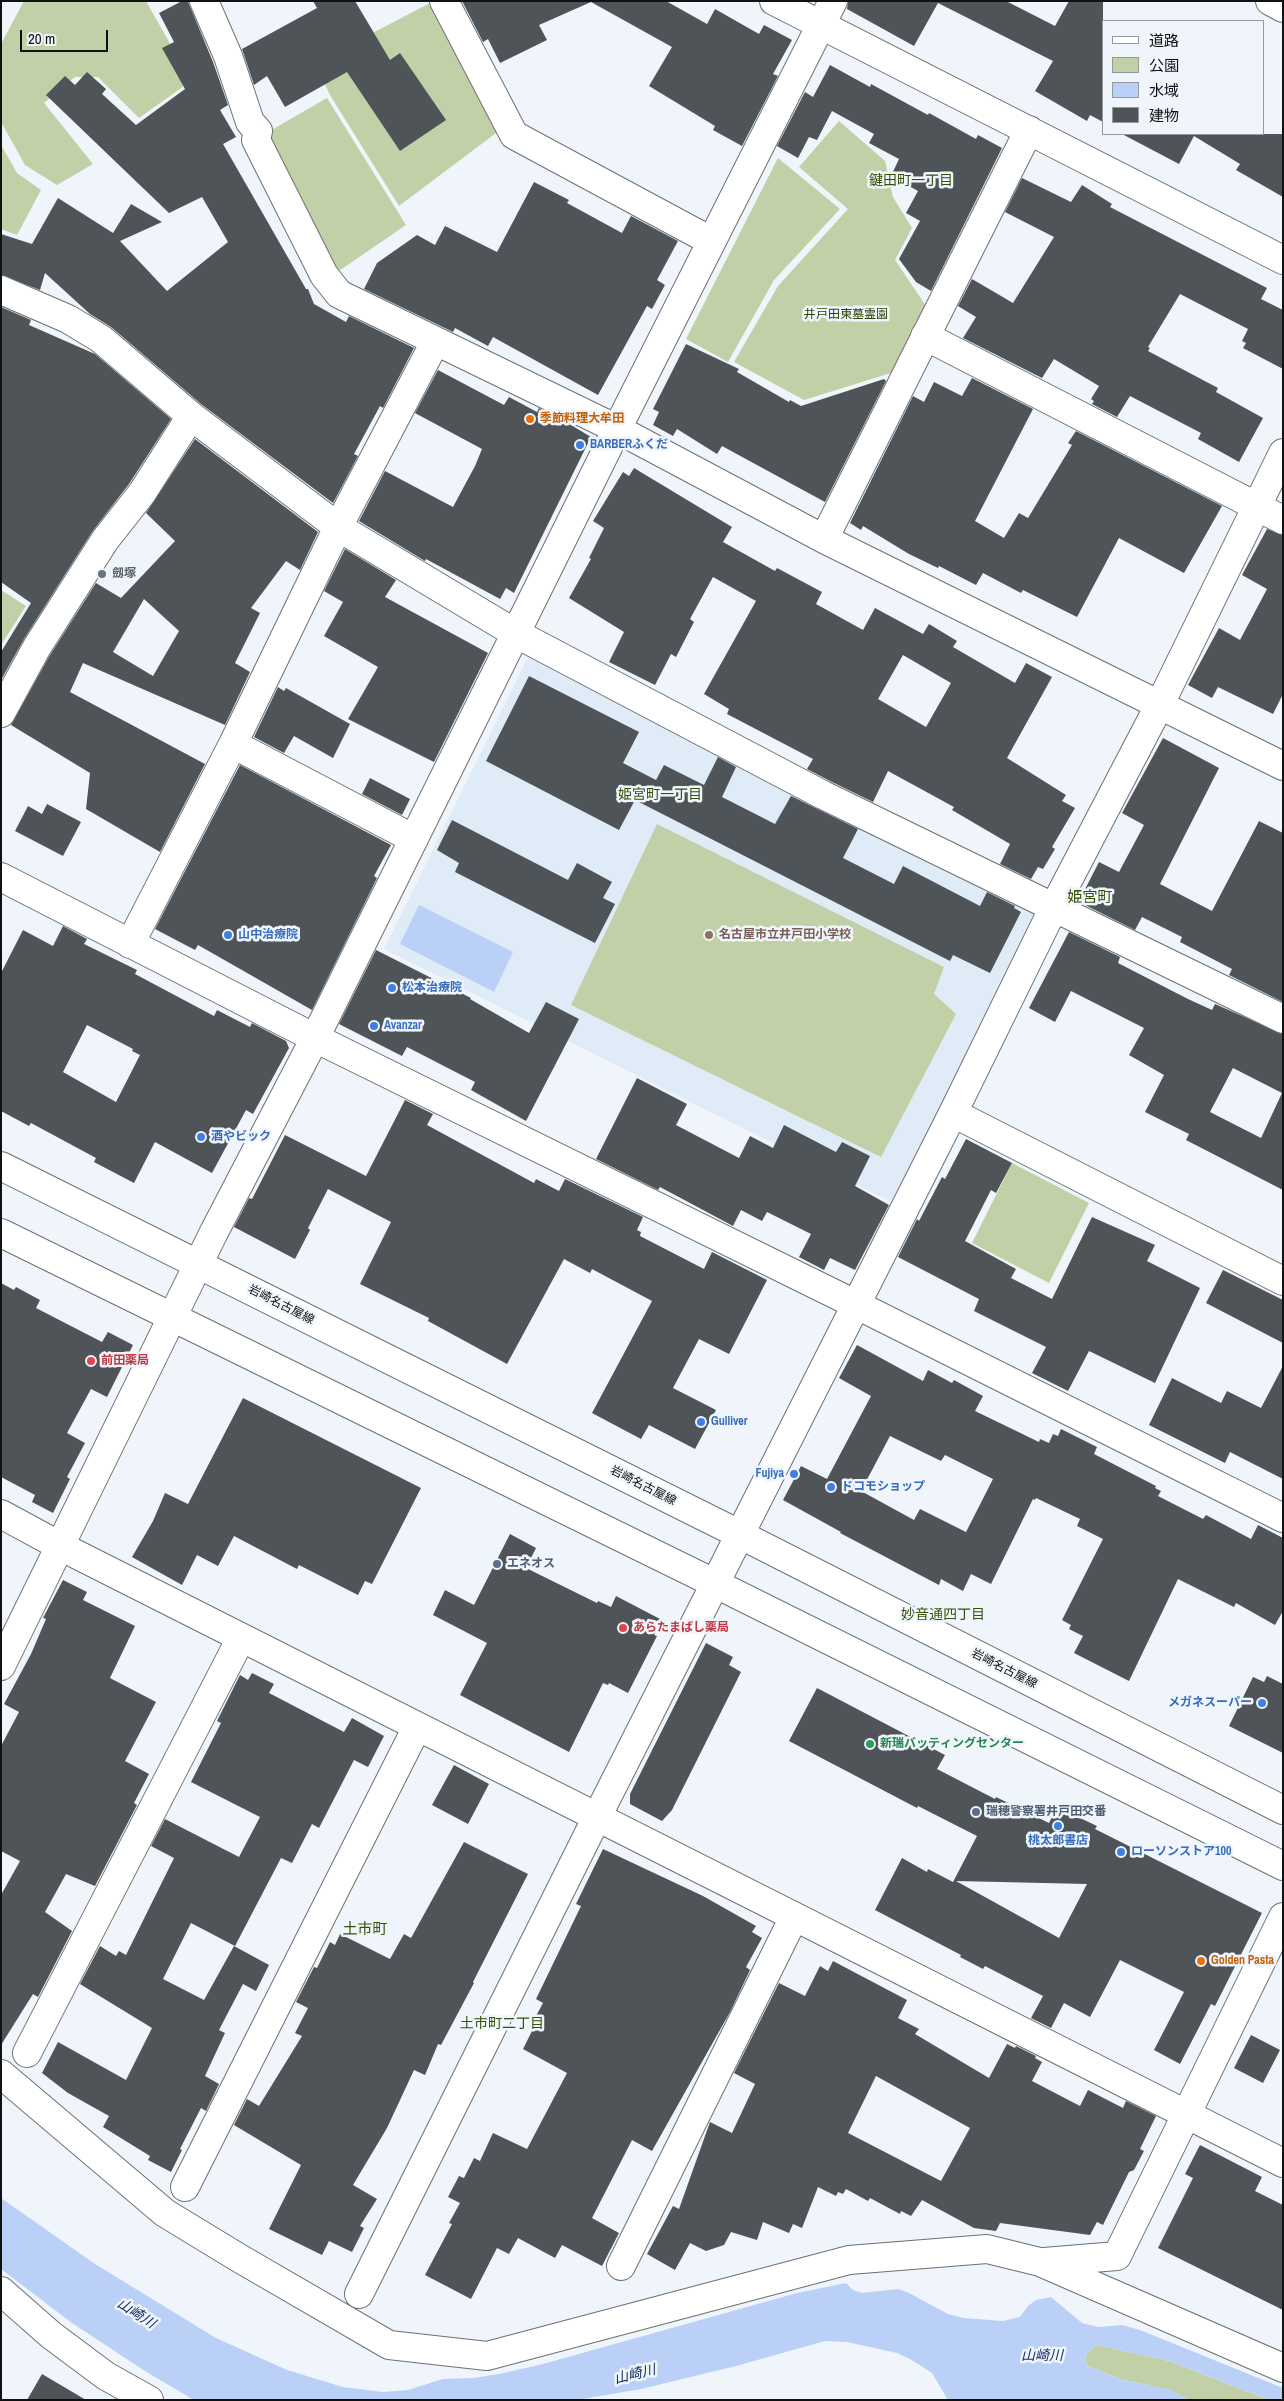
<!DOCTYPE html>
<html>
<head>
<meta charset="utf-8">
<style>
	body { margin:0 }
	#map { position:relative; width:1284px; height:2401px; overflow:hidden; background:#eff5fa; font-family:"Archivo Narrow","Noto Sans JP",sans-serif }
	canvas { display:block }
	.frame { position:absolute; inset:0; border:2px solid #0f1113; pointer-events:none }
	.legend { position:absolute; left:1102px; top:20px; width:162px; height:115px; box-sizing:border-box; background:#eff5fa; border:1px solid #959a9e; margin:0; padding:6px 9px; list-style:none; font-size:15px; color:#0f1113 }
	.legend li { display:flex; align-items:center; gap:10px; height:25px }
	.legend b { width:25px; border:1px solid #959a9e }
	.scale { position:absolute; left:20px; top:30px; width:88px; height:22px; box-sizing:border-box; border:2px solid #0f1113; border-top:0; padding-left:6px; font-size:15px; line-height:18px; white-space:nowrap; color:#0f1113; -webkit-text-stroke:4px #eff5fa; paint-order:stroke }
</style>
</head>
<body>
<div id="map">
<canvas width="1284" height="2401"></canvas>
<div class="frame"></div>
<ul class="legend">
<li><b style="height:6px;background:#fff"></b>道路</li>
<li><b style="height:14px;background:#c1d0a7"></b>公園</li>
<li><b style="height:14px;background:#bbd0f7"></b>水域</li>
<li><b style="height:14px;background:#4f5458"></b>建物</li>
</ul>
<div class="scale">20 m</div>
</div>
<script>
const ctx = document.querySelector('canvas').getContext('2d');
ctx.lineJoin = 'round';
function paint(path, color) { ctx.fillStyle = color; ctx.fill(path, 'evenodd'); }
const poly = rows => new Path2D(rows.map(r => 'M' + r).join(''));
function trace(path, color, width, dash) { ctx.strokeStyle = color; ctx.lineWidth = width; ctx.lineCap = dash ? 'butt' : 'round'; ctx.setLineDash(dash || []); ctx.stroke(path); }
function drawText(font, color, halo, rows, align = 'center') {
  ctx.font = font + ' "Archivo Narrow","Noto Sans JP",sans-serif'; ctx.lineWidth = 5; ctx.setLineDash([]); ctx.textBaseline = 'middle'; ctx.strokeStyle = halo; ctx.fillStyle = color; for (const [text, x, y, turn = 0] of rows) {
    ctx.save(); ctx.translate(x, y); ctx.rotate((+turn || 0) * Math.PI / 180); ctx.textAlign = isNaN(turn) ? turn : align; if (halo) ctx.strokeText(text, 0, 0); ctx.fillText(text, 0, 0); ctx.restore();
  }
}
const built = poly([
	[530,653,1030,906,1035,920,891,1202,384,949]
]);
const green = poly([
	[24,1,146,1,191,81,139,118,98,77,75,77,44,103,93,164,57,185,25,165,1,122,1,44],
	[432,2,500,130,399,206,330,95,315,63],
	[327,98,406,225,333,275,268,132],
	[839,121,885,161,893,197,912,228,895,260,926,306,894,372,804,400,734,362,778,286,848,209,799,167],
	[1,145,17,173,41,190,17,235,1,229],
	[778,158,840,209,774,280,728,362,686,339],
	[1,590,26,606,1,645],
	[657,824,944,967,934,994,956,1014,881,1157,571,1005],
	[1012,1163,1089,1203,1049,1283,972,1243],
	[1097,2345,1169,2361,1269,2400,1189,2400,1170,2390,1123,2380,1088,2366,1085,2360,1087,2353]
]);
const water = poly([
	[419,905,513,952,494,992,400,944],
	[1,2198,95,2264,216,2338,287,2370,343,2387,383,2392,408,2390,443,2379,474,2378,499,2374,543,2364,797,2293,846,2283,853,2290,862,2293,898,2289,909,2293,948,2314,963,2318,1003,2321,1020,2317,1028,2306,1036,2300,1051,2297,1082,2323,1098,2327,1122,2325,1140,2330,1283,2388,1283,2400,1269,2400,1169,2361,1097,2345,1087,2353,1085,2360,1088,2366,1123,2380,1170,2390,1189,2400,948,2400,932,2373,910,2359,897,2353,847,2342,825,2341,736,2366,641,2389,577,2400,194,2400,145,2371,72,2323,1,2269]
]);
const building = poly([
	[182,1,188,1,189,4,213,62,228,105,220,110,236,137,223,144,306,289,308,289,314,304,346,322,349,316,414,348,383,408,380,406,354,454,358,456,333,503,201,404,111,327,90,314,45,273,40,290,1,275,1,234,32,244,58,198,113,233,131,204,162,222,120,241,167,291,228,242,202,197,169,213,46,95,65,76,75,85,87,72,106,89,102,94,136,125,185,89,162,48,174,42,159,13],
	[313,1,355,1,390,60,400,53,446,120,400,151,347,72,285,107,267,76,254,85,242,49,317,8],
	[462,1,666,1,707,24,715,9,759,34,764,25,792,40,773,74,778,76,742,146,713,130,715,126,649,86,672,47,591,2,539,25,547,40,500,63,488,39,483,42],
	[848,1,1006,1,1055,26,1069,1,1103,1,1103,122,1090,115,1087,121,1035,91,1053,61,938,3,914,46,847,9],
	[830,65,870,87,871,84,928,115,929,113,976,139,978,135,1002,148,931,291,916,282,899,259,920,221,906,213,918,191,891,176,899,159,869,143,874,134,832,111,817,140,809,137,798,158,777,146,805,92,813,97],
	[1122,134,1283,134,1283,197,1236,170,1240,164,1194,136,1179,164],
	[1022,178,1071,202,1082,185,1112,204,1110,207,1267,288,1261,299,1283,310,1283,369,1243,348,1246,343,1242,341,1248,329,1180,294,1148,347,1150,348,1148,351,1218,388,1216,392,1263,418,1239,462,1198,439,1201,433,1130,396,1117,417,1092,404,1094,401,1091,399,1099,386,1054,359,1042,378,963,338,976,317,958,306,972,279,1013,303,1054,237,1005,212],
	[534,182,569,200,567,203,622,233,631,216,678,241,657,280,665,285,652,309,647,306,598,395,493,337,488,346,455,328,453,332,364,289,377,263,417,235,435,245,445,226,497,252],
	[1,307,31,320,29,325,95,354,171,419,129,484,92,532,24,639,1,680,1,652,31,603,1,582],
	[686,344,739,369,737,372,789,402,790,400,801,406,884,379,886,381,825,502,722,446,717,454,677,429,673,436,653,425,659,412,653,409],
	[438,370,504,405,509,397,537,412,539,408,566,422,591,437,514,593,506,588,500,599,426,559,425,561,359,521,385,471,453,507,475,466,482,449,415,413],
	[972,378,1033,409,975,521,1004,538,1019,513,1028,518,1072,445,1068,443,1076,431,1222,506,1184,573,1119,538,1077,617,1023,590,1021,593,983,573,976,585,939,566,938,568,909,554,863,526,861,530,850,523,913,396,924,402,934,382,962,396],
	[195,439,318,532,300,570,286,561,251,608,260,613,235,663,250,672,225,725,83,663,70,692,205,764,160,852,86,809,90,773,11,725,50,655,96,583,121,598,175,541,146,513],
	[144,599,179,631,153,676,113,652],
	[634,468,732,527,723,542,775,571,777,568,822,592,816,604,863,630,875,608,923,634,929,624,957,641,953,647,1015,683,1026,663,1052,677,1007,758,1066,795,1062,801,1075,808,1052,847,1055,849,1043,869,1038,867,1031,879,1000,864,1010,844,952,810,954,807,888,771,873,802,830,781,807,769,813,759,727,714,729,709,704,694,756,601,713,577,690,619,694,622,676,657,671,654,655,685,609,662,624,632,569,598,591,559,589,558,604,528,593,521,623,472,629,476],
	[903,655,951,683,926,727,878,699],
	[1267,529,1283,535,1283,694,1273,714,1218,687,1212,698,1188,685,1219,628,1240,640,1267,589,1242,575],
	[345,549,396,580,385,597,488,653,434,762,348,719,378,667,324,636,343,602,324,591],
	[529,676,639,732,623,763,656,780,664,765,704,785,718,757,736,767,722,797,775,824,791,796,858,829,843,858,894,884,903,866,980,906,987,892,1015,906,1014,908,1021,912,990,973,953,955,950,961,635,800,619,830,486,761],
	[278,687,284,691,286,688,350,724,333,758,294,736,284,753,254,737],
	[1163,738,1219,768,1160,884,1212,911,1259,821,1283,833,1283,1002,1229,975,1232,969,1180,942,1182,937,1142,917,1135,930,1083,904,1085,901,1080,899,1099,862,1119,872,1144,825,1122,813],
	[240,765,391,845,374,876,377,878,312,1010,198,945,195,950,155,929],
	[370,778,410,799,402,815,362,794],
	[47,804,81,822,63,856,15,831,28,806,42,814],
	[452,820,568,880,577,863,612,882,603,898,615,904,595,943,455,872,459,863,437,850],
	[63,926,87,939,84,944,137,970,135,974,214,1016,217,1010,250,1027,252,1023,286,1041,289,1048,253,1114,246,1110,212,1173,155,1142,134,1183,94,1162,96,1158,31,1123,29,1126,1,1111,1,973,23,930,53,946],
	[87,1025,133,1049,132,1051,140,1055,116,1102,63,1072],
	[1069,932,1120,957,1118,963,1188,999,1212,1010,1215,1004,1283,1034,1283,1190,1186,1140,1189,1134,1145,1112,1164,1075,1129,1055,1144,1028,1071,991,1055,1022,1029,1008],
	[1233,1068,1282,1093,1261,1138,1210,1112],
	[376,950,471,998,470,999,529,1033,546,1002,579,1019,526,1121,471,1090,475,1082,407,1047,402,1056,339,1024],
	[637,1078,687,1104,676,1125,739,1158,750,1136,773,1148,784,1125,836,1152,842,1142,870,1156,855,1186,889,1205,855,1270,830,1258,824,1270,799,1257,811,1234,767,1212,762,1221,741,1210,733,1226,660,1187,658,1190,596,1159],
	[405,1100,433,1114,427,1125,534,1183,536,1179,559,1191,565,1179,643,1217,637,1230,641,1232,640,1236,704,1269,712,1252,767,1280,729,1354,699,1339,673,1388,716,1410,695,1449,649,1425,641,1439,592,1413,652,1301,592,1269,590,1273,564,1259,507,1364,428,1321,429,1318,360,1284,391,1222,328,1189,308,1228,310,1230,295,1259,234,1227,249,1198,252,1199,285,1135,366,1176],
	[966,1139,1012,1163,996,1193,991,1190,965,1241,1016,1269,1011,1278,1052,1299,1092,1217,1155,1245,1147,1261,1200,1288,1155,1383,1089,1351,1068,1391,1032,1373,1046,1347,974,1311,979,1299,898,1257,917,1219,919,1221,942,1177,945,1179],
	[1223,1270,1283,1300,1283,1343,1206,1303],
	[1,1283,14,1290,16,1287,40,1300,36,1308,102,1342,108,1332,133,1345,107,1397,91,1389,67,1433,85,1443,67,1477,70,1479,53,1513,32,1502,35,1495,1,1477],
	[857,1345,923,1381,928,1370,952,1383,954,1380,983,1396,975,1411,1039,1442,1040,1439,1049,1443,1053,1434,1058,1436,1061,1429,1097,1447,1094,1454,1156,1486,1155,1488,1161,1491,1158,1496,1203,1519,1206,1515,1251,1539,1258,1525,1283,1538,1283,1611,1275,1625,1236,1603,1234,1607,1178,1579,1129,1681,1074,1653,1083,1636,1069,1629,1071,1625,1062,1620,1103,1539,1077,1526,1080,1519,1036,1498,1035,1500,1033,1499,991,1584,971,1574,963,1591,941,1579,939,1585,840,1533,841,1532,783,1500,801,1466,827,1479,871,1396,839,1378],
	[890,1436,941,1461,945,1455,993,1479,966,1532,920,1509,914,1520,861,1491],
	[1283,1366,1283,1479,1230,1452,1225,1463,1149,1425,1172,1378,1221,1403,1227,1391,1261,1408],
	[243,1398,421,1488,372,1584,365,1581,358,1595,299,1565,297,1569,234,1536,218,1566,197,1555,182,1585,132,1557,153,1521,165,1493,188,1504],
	[510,1534,536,1548,526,1568,597,1603,598,1601,611,1607,616,1596,662,1620,654,1635,657,1636,628,1693,609,1683,608,1685,603,1683,569,1752,460,1695,487,1643,433,1615,445,1590,474,1605],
	[63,1580,87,1592,83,1600,135,1626,110,1678,156,1702,125,1761,149,1774,134,1803,137,1805,95,1886,66,1874,45,1912,72,1931,38,1997,33,1994,1,2045,1,1895,20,1861,1,1851,1,1746,19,1712,4,1704,31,1654,46,1619,43,1618],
	[706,1643,733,1657,729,1665,741,1672,672,1810,662,1821,630,1804,630,1794],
	[252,1673,274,1684,269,1693,344,1732,352,1718,384,1736,368,1767,354,1760,319,1828,312,1824,292,1863,281,1858,235,1946,191,1923,163,1979,204,2000,234,1946,269,1965,256,1991,243,1984,219,2030,225,2033,205,2076,219,2084,206,2111,201,2108,180,2149,182,2150,171,2172,148,2160,150,2156,103,2127,109,2116,68,2093,42,2073,58,2042,126,2080,152,2028,80,1984,100,1946,116,1956,119,1951,126,1955,174,1858,151,1846,165,1819,239,1857,260,1817,191,1782,221,1723,217,1721,240,1675,248,1680],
	[1267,1676,1283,1684,1283,1753,1229,1726,1253,1677,1264,1682],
	[817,1688,945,1755,937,1769,995,1799,996,1797,1049,1823,1057,1807,1097,1826,1095,1829,1262,1913,1215,2006,1211,2004,1180,2064,1154,2050,1184,1992,1120,1960,1090,2017,1064,2003,1051,2028,1031,2018,1043,1996,985,1966,983,1969,960,1957,961,1955,875,1910,902,1858,927,1872,928,1869,953,1882,977,1836,918,1806,917,1808,789,1741],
	[956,1881,1087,1884,1059,1938],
	[454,1765,489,1784,468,1824,432,1805],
	[464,1842,528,1874,473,1982,474,1983,441,2045,438,2044,425,2075,414,2070,387,2128,353,2185,377,2199,360,2226,364,2228,352,2252,329,2241,322,2255,269,2229,301,2165,234,2125,247,2099,259,2106,302,2036,295,2033,308,2008,296,2002,314,1967,317,1968,330,1942,335,1945,340,1934,390,1959,404,1934,411,1938],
	[603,1849,703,1896,756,1926,752,1932,762,1938,746,1967,750,1970,730,2012,652,2151,632,2140,592,2218,619,2233,602,2266,562,2245,555,2258,518,2238,509,2254,497,2248,471,2299,425,2275,452,2224,449,2223,460,2203,448,2197,459,2176,464,2178,474,2158,480,2161,493,2133,527,2149,567,2073,523,2049,539,2017,536,2016,543,2003,536,1999,581,1906,576,1904],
	[833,1961,907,2000,898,2018,919,2029,915,2034,989,2078,1007,2044,1015,2048,1016,2046,1036,2056,1035,2058,1042,2062,1032,2081,1080,2106,1088,2090,1123,2108,1126,2101,1156,2116,1140,2149,1144,2151,1134,2170,1129,2172,1103,2225,1097,2222,1090,2235,1000,2223,996,2231,974,2228,922,2200,911,2216,901,2211,900,2214,870,2198,868,2201,846,2189,843,2194,838,2192,836,2196,818,2187,802,2228,793,2224,789,2233,763,2222,757,2240,731,2232,724,2245,706,2251,690,2243,675,2270,647,2254,673,2206,679,2209,710,2122,732,2133,755,2084,734,2073,779,1983,805,1996,820,1966,828,1971],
	[876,2076,970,2128,941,2181,848,2133],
	[1251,2035,1280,2050,1263,2083,1234,2068],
	[1200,2145,1262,2177,1255,2191,1283,2205,1283,2310,1158,2248,1193,2178,1185,2174],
	[42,2374,86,2400,27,2400]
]);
const street = poly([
	[204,1,228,56,250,122,258,131,256,140,324,275,339,294,617,429,824,539,1283,766],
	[444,1,514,135,711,241],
	[774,1,1283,260],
	[1270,1,1283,8],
	[1,290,68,319,101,339,191,416,338,527,515,633,823,795,1283,1019],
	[925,336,1283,520],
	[824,539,1029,130],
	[1,713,37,647,105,540,142,493,191,416],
	[233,744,414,839],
	[1,877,315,1038,855,1304,1283,1518],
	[130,944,233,744,338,527,435,342],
	[953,1113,1283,1281],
	[1,1514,60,1546,1283,2163],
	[1,1666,214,1232,315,1038,617,429,833,1],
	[27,2053,241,1638],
	[1,2074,165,2213,239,2258,389,2345,487,2356,849,2260,987,2249,1040,2262,1283,2368],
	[185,2187,417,1727],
	[1044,2262,1117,2256,1283,1917],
	[621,2266,794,1917],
	[1,2291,51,2335,106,2376,149,2400],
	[359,2294,597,1817,953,1113,1054,907,1160,704,1283,453]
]);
const secondary = poly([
	[1,1166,741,1535,1283,1810],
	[1,1233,716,1584,1283,1866]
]);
const markers = [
	[530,419,5,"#e8710a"],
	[580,445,5,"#3f7fe0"],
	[102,574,5,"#6b7280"],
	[228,935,5,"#3f7fe0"],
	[709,935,5,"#8d6e63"],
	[392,988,5,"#3f7fe0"],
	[374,1026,5,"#3f7fe0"],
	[201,1137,5,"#3f7fe0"],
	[91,1361,5,"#e0444e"],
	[701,1422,5,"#3f7fe0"],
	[794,1474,5,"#3f7fe0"],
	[831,1487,5,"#3f7fe0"],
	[497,1564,5,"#5c6f8a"],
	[623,1628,5,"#e0444e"],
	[1262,1703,5,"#3f7fe0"],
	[870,1744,5,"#2e9e5b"],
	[976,1812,5,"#5c6f8a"],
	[1058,1826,5,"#3f7fe0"],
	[1121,1852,5,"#3f7fe0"],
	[1201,1961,5,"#e8710a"]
];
const parkNames = [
	["井戸田東墓霊園",846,315]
];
const foodNames = [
	["季節料理大牟田",540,419],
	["Golden Pasta",1211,1961]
];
const shopNames = [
	["BARBERふくだ",590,445],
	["山中治療院",238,935],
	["松本治療院",402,988],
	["Avanzar",384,1026],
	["酒やビック",211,1137],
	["Gulliver",711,1422],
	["Fujiya",784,1474,"right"],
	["ドコモショップ",841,1487],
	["メガネスーパー",1252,1703,"right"],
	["桃太郎書店",1058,1841,"center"],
	["ローソンストア100",1131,1852]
];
const worshipNames = [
	["劔塚",112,574]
];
const educationNames = [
	["名古屋市立井戸田小学校",719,935]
];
const streetNames = [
	["岩崎名古屋線",281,1305,27],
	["岩崎名古屋線",643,1486,27],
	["岩崎名古屋線",1004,1669,27]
];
const healthNames = [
	["前田薬局",101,1361],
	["あらたまばし薬局",633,1628]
];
const serviceNames = [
	["エネオス",507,1564],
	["瑞穂警察署井戸田交番",986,1812]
];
const leisureNames = [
	["新瑞バッティングセンター",880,1744]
];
const neighbourhoodNames = [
	["鍵田町一丁目",911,181],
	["姫宮町一丁目",660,795],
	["妙音通四丁目",943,1615],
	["土市町二丁目",502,2024]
];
const waterNames = [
	["山崎川",136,2314,33],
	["山崎川",1042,2356],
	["山崎川",635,2375,-14]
];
const quarterNames = [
	["姫宮町",1090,898],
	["土市町",365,1930]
];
paint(built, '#dfebf6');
paint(green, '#c1d0a7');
paint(water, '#bbd0f7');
paint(building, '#4f5458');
trace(street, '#6c7176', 30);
trace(secondary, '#6c7176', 30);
trace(street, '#fff', 28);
trace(secondary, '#fff', 28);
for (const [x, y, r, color] of markers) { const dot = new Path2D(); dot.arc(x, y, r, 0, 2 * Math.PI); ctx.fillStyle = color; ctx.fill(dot); trace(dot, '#eff5fa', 2); }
drawText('12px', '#304003', '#eff5fa', parkNames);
drawText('bold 12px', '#c56008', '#eff5fa', foodNames, 'left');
drawText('bold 12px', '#366cbe', '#eff5fa', shopNames, 'left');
drawText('bold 12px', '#5b616d', '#eff5fa', worshipNames, 'left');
drawText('bold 12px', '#785e54', '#eff5fa', educationNames, 'left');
drawText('12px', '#0f1113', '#eff5fa', streetNames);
drawText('bold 12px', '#be3a42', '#eff5fa', healthNames, 'left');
drawText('bold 12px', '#4e5e75', '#eff5fa', serviceNames, 'left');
drawText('bold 12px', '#27864d', '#eff5fa', leisureNames, 'left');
drawText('14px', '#385106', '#eff5fa', neighbourhoodNames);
drawText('italic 14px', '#142e66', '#eff5fa', waterNames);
drawText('15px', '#385106', '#eff5fa', quarterNames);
</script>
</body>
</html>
